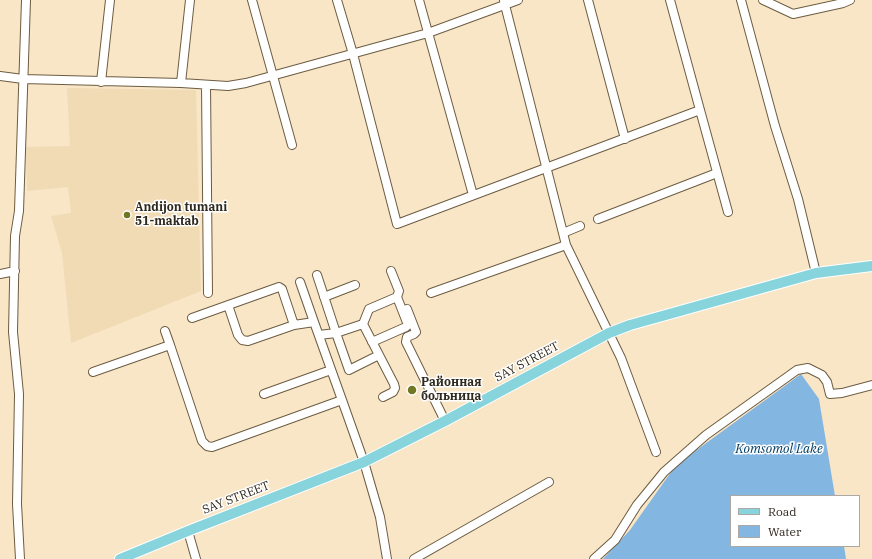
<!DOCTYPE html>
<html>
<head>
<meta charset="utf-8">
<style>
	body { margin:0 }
	#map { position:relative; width:872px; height:559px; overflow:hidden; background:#f8e6c7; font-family:"IBM Plex Serif",serif }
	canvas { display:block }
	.legend { position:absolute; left:730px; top:495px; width:130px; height:52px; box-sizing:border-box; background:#fff; border:1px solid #aca9a5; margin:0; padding:5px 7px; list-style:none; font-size:12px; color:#2f291d }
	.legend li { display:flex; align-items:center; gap:8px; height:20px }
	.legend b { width:20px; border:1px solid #aca9a5 }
</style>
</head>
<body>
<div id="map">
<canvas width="872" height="559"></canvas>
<ul class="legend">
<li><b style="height:5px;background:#87d4dc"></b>Road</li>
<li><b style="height:11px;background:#84b6e2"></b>Water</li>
</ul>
</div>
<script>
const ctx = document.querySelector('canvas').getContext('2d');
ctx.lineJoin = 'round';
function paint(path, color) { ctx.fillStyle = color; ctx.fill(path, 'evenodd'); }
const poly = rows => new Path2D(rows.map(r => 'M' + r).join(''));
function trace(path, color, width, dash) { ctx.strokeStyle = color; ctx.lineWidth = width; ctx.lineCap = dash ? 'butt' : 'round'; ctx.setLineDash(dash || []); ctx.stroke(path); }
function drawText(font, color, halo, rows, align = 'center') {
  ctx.font = font + ' "IBM Plex Serif",serif'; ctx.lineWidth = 3; ctx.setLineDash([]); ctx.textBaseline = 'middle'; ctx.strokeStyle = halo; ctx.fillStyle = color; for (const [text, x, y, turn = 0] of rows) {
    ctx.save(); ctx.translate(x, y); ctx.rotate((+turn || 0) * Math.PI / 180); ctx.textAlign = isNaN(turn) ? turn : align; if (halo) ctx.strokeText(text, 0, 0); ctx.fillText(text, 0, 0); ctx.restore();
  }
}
const built = poly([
	[67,88,196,90,201,291,71,343,62,253,51,216,71,213,68,187,27,191,26,147,70,146]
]);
const water = poly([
	[801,374,819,399,835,496,731,496,731,546,844,546,846,559,603,559,630,530,676,465]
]);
const minor = poly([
	[252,0,292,145],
	[337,0,353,54,397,224,700,110,670,0],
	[419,0,473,195],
	[588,0,625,139],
	[741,0,775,126,798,199,816,273],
	[763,0,793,14,843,3,850,0],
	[504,1,563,233],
	[0,76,23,79,181,83,190,0],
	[101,82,110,0],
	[181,83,228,86,246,83,428,33,518,0],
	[206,85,208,293],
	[700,110,728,212],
	[598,219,717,173],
	[580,226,563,233,566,245,621,358,656,452],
	[391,271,399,291,397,297],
	[0,274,15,271],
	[317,275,336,333,319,335],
	[300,282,314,322],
	[431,293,566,245],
	[324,297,355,285],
	[228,305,238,335,242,340,248,341,294,325,314,322,342,400],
	[407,309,416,332,414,334,407,337,406,342,445,421],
	[192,318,279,287,282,289,294,325],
	[363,324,369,309,397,297,408,325,406,327,372,342],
	[165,331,170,345],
	[379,355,349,370,336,333,363,324,394,384,395,388,393,392,383,397],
	[93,372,170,345,202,441,207,446,212,447,342,400,364,462,380,517,387,559],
	[264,394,331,370],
	[188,531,196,559],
	[20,559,17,504,19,394,13,332,15,236,19,211,26,0],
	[414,559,549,482],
	[594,559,615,540,637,505,664,472,706,435,797,370,808,368,822,375,827,382,830,394,842,393,872,385]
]);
const major = poly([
	[120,559,188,531,364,462,445,421,609,333,630,325,816,273,872,266]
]);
const markers = [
	[127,215,4,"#707822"],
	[412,390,5,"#707822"]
];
const poiNames = [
	["Andijon tumani",135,208],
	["51-maktab",135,222],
	["Районная",421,383],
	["больница",421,397]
];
const streetNames = [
	["SAY STREET",527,362,-28],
	["SAY STREET",236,498,-21]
];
const waterNames = [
	["Komsomol Lake",779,449]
];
paint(built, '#f1dbb5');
paint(water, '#84b6e2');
trace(minor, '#6c5c41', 10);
trace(major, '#fff', 12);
trace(minor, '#fff', 8);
trace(major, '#87d4dc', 10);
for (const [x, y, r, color] of markers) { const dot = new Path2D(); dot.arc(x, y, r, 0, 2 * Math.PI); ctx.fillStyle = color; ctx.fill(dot); trace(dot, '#fff', 1.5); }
drawText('bold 12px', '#2f291d', '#fff', poiNames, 'left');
drawText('12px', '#2f291d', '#fff', streetNames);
drawText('italic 13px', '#003d66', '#fff', waterNames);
</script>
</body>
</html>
